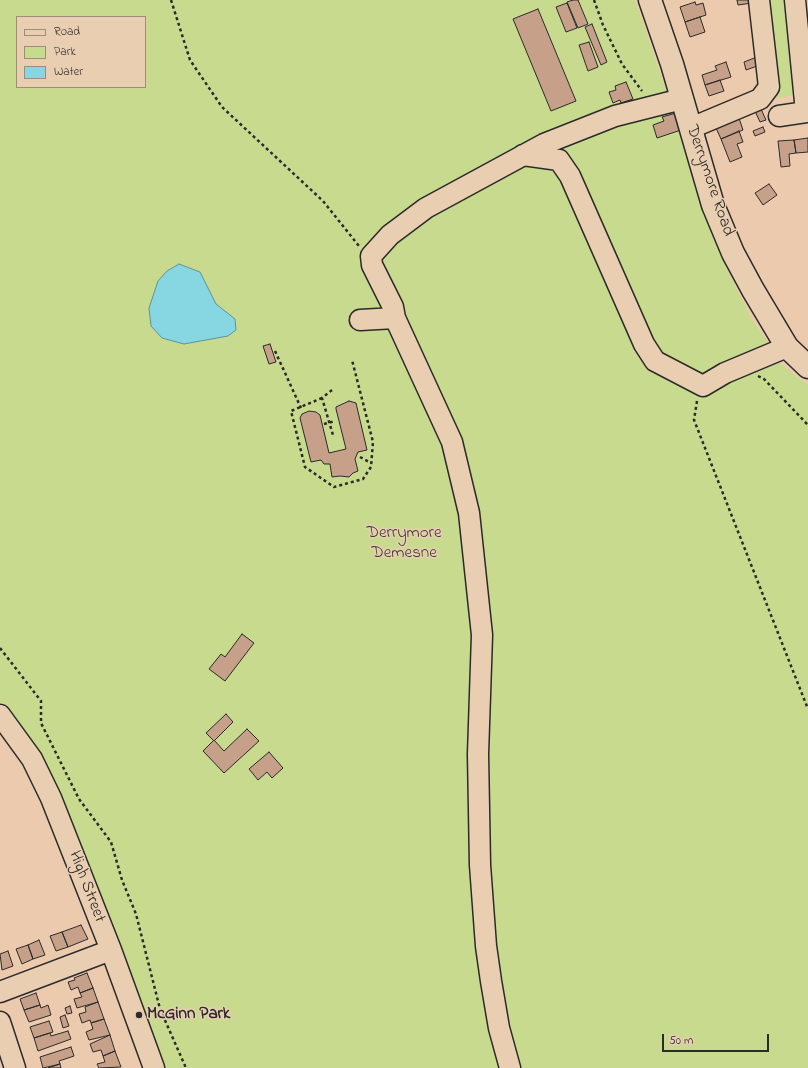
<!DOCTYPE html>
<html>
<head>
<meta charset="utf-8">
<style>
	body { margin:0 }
	#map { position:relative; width:808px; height:1068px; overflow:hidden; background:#eccaad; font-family:"Indie Flower",sans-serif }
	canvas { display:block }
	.legend { position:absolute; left:16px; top:16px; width:130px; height:72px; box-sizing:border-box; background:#eaceb1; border:1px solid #9e8d7b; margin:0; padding:5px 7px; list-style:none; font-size:12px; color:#2b2b2b }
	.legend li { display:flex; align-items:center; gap:8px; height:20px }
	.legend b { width:20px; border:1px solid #9e8d7b }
	.scale { position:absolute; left:662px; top:1034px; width:107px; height:18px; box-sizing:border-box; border:2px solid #2b2b2b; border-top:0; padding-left:5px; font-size:12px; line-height:14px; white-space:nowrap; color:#2b2b2b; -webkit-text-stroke:3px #eaceb1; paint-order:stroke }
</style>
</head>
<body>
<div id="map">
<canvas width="808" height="1068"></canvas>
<ul class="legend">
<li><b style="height:5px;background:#eaceb1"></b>Road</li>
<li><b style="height:11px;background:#c8da8e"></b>Park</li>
<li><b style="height:11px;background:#87d7e3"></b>Water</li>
</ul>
<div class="scale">50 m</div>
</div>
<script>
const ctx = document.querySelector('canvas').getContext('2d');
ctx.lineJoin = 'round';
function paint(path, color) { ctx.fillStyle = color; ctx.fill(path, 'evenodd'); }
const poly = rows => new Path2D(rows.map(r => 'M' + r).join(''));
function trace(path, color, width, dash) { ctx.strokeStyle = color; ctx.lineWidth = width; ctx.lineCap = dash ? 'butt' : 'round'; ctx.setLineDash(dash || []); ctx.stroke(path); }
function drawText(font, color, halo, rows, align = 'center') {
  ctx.font = font + ' "Indie Flower",sans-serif'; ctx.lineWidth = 3; ctx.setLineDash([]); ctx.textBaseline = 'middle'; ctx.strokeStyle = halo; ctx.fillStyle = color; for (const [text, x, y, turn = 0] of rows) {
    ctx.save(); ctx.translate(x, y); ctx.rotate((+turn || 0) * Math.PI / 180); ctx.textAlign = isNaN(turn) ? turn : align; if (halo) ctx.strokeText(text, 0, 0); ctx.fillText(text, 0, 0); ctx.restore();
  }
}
const green = poly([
	[0,0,635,0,667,92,665,98,669,110,673,114,692,176,727,269,752,320,772,348,776,360,808,385,808,1068,166,1068,121,949,44,765,0,701],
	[17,17,145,17,145,87,17,87],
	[764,0,786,0,794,92,791,96,773,98]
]);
const water = poly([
	[179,264,200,272,216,304,235,319,236,330,228,336,184,344,162,338,151,326,149,308,158,281,167,271,179,264]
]);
const building = poly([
	[573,0,578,0,588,24,578,28,567,2,573,0],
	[737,0,752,0,752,3,738,5,737,0],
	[695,2,696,5,703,3,706,15,685,22,680,7,695,2],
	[567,3,577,28,566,32,556,7,567,3],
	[538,9,576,101,551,111,513,19,538,9],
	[700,17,705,32,690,37,685,22,700,17],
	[592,24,607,62,601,65,585,27,592,24],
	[589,42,598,67,588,71,579,45,589,42],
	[757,57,760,65,746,70,744,62,757,57],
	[726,62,731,77,705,85,702,75,717,70,715,66,726,62],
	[720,80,724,91,709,96,705,85,720,80],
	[626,82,633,99,621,103,620,100,613,103,609,92,616,90,615,86,626,82],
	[761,109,766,120,760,122,755,111,761,109],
	[676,113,681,130,657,138,653,125,664,121,662,117,676,113],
	[739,118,743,130,721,139,716,128,739,118],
	[763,127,765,132,755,136,753,131,763,127],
	[739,131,743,142,737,144,742,157,730,162,721,139,739,131],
	[808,138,808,152,796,153,794,140,808,138],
	[794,140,796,153,789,154,790,166,781,167,778,141,794,140],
	[769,184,777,195,763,205,755,193,769,184],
	[270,344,276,362,269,364,263,346,270,344],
	[349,401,356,403,367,450,358,452,355,459,358,471,353,473,349,477,340,476,332,477,330,464,324,464,321,460,311,462,300,418,302,414,309,411,316,412,320,415,329,453,346,449,336,409,336,407,349,401],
	[242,634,254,643,225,681,209,669,221,654,225,657,242,634],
	[226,714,233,722,214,741,206,733,226,714],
	[247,729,259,741,224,773,203,751,214,740,224,751,247,729],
	[269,752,283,768,272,778,267,772,258,780,249,769,269,752],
	[81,925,88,939,68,947,62,932,81,925],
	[62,932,68,947,56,951,50,936,62,932],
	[39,940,45,955,33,959,28,945,39,940],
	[28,945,33,959,22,964,16,949,28,945],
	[8,951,13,966,2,970,0,954,8,951],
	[87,973,93,988,80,993,78,987,71,990,68,982,75,980,74,978,87,973],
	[93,988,98,1002,77,1008,74,999,82,997,80,993,93,988],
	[36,993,40,1005,24,1010,20,999,36,993],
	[98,1002,104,1019,91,1023,90,1020,82,1023,79,1014,86,1012,85,1007,98,1002],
	[40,1005,41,1008,48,1005,51,1015,29,1022,24,1010,40,1005],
	[70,1006,72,1013,67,1014,65,1008,70,1006],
	[65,1015,69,1026,63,1028,60,1017,65,1015],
	[104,1019,110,1035,89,1040,86,1032,93,1029,91,1023,104,1019],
	[49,1021,53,1032,34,1038,30,1027,49,1021],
	[68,1031,71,1039,38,1051,34,1038,50,1033,51,1036,68,1031],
	[110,1035,115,1051,103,1056,101,1050,93,1052,90,1044,110,1035],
	[71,1047,74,1056,59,1061,60,1064,43,1068,40,1057,71,1047],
	[115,1051,121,1067,99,1068,97,1064,105,1062,103,1056,115,1051],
	[60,1064,61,1068,48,1068,60,1064]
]);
const path = poly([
	[171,0,190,60,222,107,323,201,359,246],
	[594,0,603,25,622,64,642,91],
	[275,351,301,408],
	[758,376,764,379,808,425],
	[332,390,322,398,333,435],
	[322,398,291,411,305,467,334,487,363,479,371,467,373,442,352,360],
	[697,401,694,420,808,709],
	[324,424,335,421],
	[360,457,371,463],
	[0,648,41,701,41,723,79,799,111,842,122,880,136,914,160,1009,186,1068]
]);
const minor = poly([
	[779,116,806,112,795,0],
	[691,128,760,99,769,87,759,0],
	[523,155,559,160,570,176,644,344,655,361,703,386,725,373,787,347],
	[360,320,395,318],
	[0,715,32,759,51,798,111,950,154,1068],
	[0,992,111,950],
	[0,1022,15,1068],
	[510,1068,499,1028,491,981,486,946,480,865,478,754,482,635,469,513,452,442,395,318,393,307,372,265,371,256,390,235,426,208,544,144,615,116,682,99]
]);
const major = poly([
	[650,0,672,64,713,205,733,253,753,290,787,347,808,367]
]);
const markers = [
	[139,1015,4,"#2b2b2b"]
];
const streetNames = [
	["Derrymore Road",709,181,71],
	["High Street",86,887,69]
];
const parkNames = [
	["Derrymore",404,534],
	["Demesne",404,554]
];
const poiNames = [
	["McGinn Park",147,1015]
];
paint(green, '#c8da8e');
paint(water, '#87d7e3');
trace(water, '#629299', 1);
paint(building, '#c6a089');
trace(building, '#2b2b2b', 1);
trace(minor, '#2b2b2b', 23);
trace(major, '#2b2b2b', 25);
trace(path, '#2b2b2b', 2.5, [3, 3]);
trace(minor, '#eaceb1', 20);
trace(major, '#eaceb1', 22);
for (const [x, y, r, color] of markers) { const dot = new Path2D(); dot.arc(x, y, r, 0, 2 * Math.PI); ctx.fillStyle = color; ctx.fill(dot); trace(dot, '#eaceb1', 1.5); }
drawText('17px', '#2b2b2b', '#eaceb1', streetNames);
drawText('17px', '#3b3c35', '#eaceb1', parkNames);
drawText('bold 17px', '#2b2b2b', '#eaceb1', poiNames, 'left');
</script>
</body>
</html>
